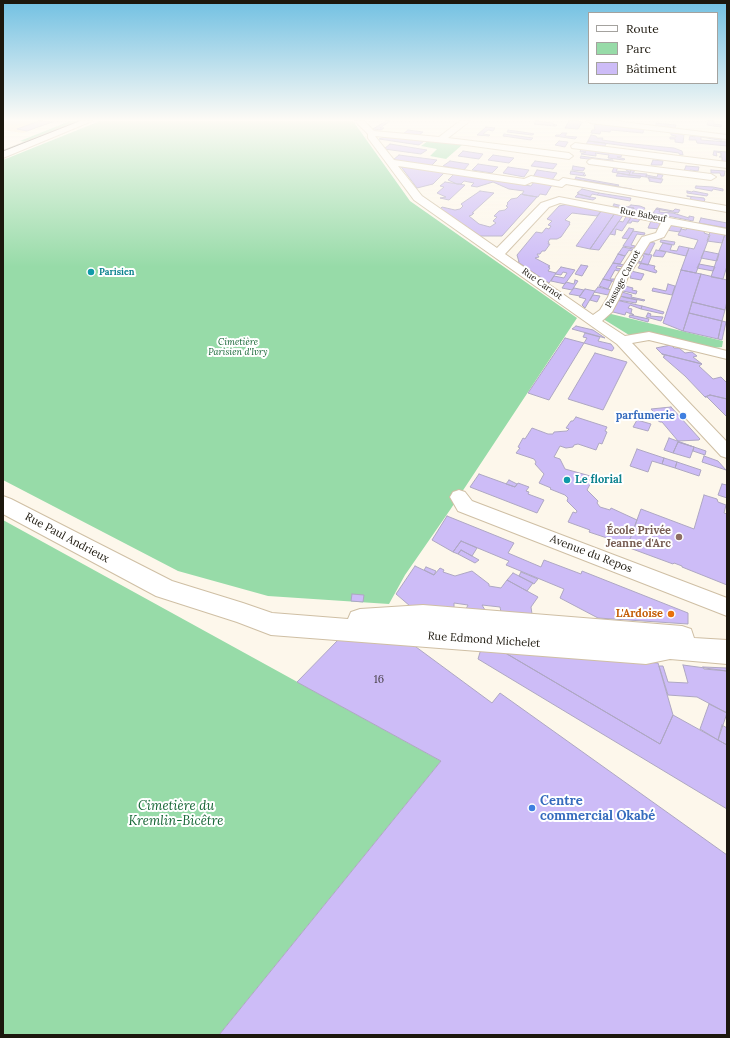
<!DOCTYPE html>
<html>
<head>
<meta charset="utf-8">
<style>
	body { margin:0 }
	#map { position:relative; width:730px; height:1038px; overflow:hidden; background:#fdf7eb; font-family:Lora,serif }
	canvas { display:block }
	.frame { position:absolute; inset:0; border:4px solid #1c170d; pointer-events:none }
	.legend { position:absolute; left:588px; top:12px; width:130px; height:72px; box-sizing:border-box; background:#fff; border:1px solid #a4a29e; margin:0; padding:5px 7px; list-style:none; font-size:12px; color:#1c170d }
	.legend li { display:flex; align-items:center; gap:8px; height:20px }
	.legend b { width:20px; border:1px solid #a4a29e }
</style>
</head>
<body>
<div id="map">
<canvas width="730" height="1038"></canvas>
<div class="frame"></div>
<ul class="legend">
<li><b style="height:5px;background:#fff"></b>Route</li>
<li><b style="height:11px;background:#97dba8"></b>Parc</li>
<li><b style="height:11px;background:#cdbcf7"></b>Bâtiment</li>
</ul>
</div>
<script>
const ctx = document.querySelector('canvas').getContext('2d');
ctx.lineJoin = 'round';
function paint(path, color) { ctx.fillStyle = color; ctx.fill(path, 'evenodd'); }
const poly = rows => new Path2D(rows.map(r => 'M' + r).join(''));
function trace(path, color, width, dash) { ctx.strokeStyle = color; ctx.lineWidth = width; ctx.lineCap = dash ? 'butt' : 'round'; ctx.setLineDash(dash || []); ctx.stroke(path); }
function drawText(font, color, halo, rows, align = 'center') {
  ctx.font = font + ' Lora,serif'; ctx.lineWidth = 4; ctx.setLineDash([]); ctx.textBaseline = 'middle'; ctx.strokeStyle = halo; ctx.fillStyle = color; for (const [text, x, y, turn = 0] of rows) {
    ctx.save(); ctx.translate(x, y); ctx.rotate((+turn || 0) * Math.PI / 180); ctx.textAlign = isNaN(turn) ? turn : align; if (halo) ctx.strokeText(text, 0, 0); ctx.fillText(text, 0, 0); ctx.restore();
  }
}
const built = poly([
	[3,121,51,121,53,122,23,133,3,130]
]);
const green = poly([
	[70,121,86,121,31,143,20,141],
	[100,121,353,121,410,201,577,318,450,510,405,575,389,604,268,596,178,571,3,480,3,160],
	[428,141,462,145,446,159,430,156,437,149,421,146],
	[607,313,723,341,722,347,714,348,649,332,629,335,600,317],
	[3,520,441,761,219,1035,3,1035]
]);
const building = poly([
	[39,121,52,122,27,131,17,129,39,121],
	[386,121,390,121,380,128,384,128,381,130,373,129,386,121],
	[536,121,553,123,553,124,557,125,555,126,534,124,536,121],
	[569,121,578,121,582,122,578,129,565,128,569,121],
	[708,121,714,121,714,124,722,125,721,127,707,125,708,121],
	[656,123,676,125,675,129,668,128,668,126,655,127,656,123],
	[598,124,630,128,644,129,643,133,611,130,610,132,601,131,600,134,591,133,592,130,595,130,594,125,598,124],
	[486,127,495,128,493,131,488,130,483,134,490,135,489,136,477,135,486,127],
	[408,130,423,132,419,135,403,134,408,130],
	[508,130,529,133,534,134,532,135,507,132,508,130],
	[671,132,684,135,683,143,675,142,675,139,670,139,670,137,676,137,676,136,671,135,671,132],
	[562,133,567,133,565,136,577,137,575,139,555,136,556,135,560,135,562,133],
	[504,134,533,138,531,140,503,136,504,134],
	[591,135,596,136,597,138,603,138,602,140,623,143,674,148,682,151,683,155,679,154,679,153,588,141,591,135],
	[695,135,722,138,722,140,719,140,701,137,701,140,727,142,727,146,697,143,696,140,689,140,690,136,695,137,695,135],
	[387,136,424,141,419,145,379,139,387,136],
	[559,141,568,142,565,147,555,145,559,141],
	[588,141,605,143,606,144,605,146,586,144,588,141],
	[390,144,427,150,421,154,384,149,390,144],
	[581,149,622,154,621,157,617,157,625,159,624,160,608,158,609,155,595,153,596,154,596,156,581,154,586,152,580,152,581,149],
	[463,151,483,154,479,159,458,156,463,151],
	[714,151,727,152,726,164,722,163,722,157,719,157,721,156,721,153,716,152,717,156,713,155,714,151],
	[399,155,437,160,431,166,393,160,399,155],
	[493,155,514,158,509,163,488,160,493,155],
	[581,156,602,159,613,160,613,162,580,158,581,156],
	[653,160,663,161,662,165,651,165,653,160],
	[450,161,469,164,464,170,443,166,450,161],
	[535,161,557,164,553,169,531,166,535,161],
	[399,164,446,171,433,184,417,188,399,164],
	[478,164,498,167,492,173,472,170,478,164],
	[615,165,619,166,616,171,629,172,626,170,626,167,632,168,629,175,612,172,615,165],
	[573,166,585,168,583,171,572,170,573,166],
	[686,166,699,167,698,171,690,170,690,172,684,171,686,166],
	[508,167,529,170,524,177,503,173,508,167],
	[631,169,635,169,634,172,632,173,647,174,646,177,629,175,631,169],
	[537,170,557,173,552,180,533,177,537,170],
	[711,170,725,171,724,176,721,176,720,173,711,173,711,170],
	[571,171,585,173,583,175,586,175,585,176,570,174,571,171],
	[618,173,629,175,641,176,640,178,616,176,618,173],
	[454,174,531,186,534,182,552,185,546,195,540,194,538,197,524,195,522,194,524,191,509,189,493,182,477,187,471,186,474,183,464,181,461,184,457,184,448,180,454,174],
	[658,174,663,175,661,179,646,177,646,175,657,177,658,174],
	[576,177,591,180,619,185,618,186,575,179,576,177],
	[649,177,661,179,663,179,661,183,649,181,650,179,648,179,649,177],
	[445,182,465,185,449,200,440,198,446,197,437,193,444,187,440,186,445,182],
	[591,182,632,189,631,191,590,184,591,182],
	[696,186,713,187,723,189,723,191,713,189,712,191,695,188,696,186],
	[582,189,599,193,597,195,592,194,590,197,578,194,579,193,577,193,582,189],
	[480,191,494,193,472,213,474,213,472,215,469,216,479,224,490,227,496,223,493,221,497,217,494,216,499,211,505,210,508,207,506,206,508,204,507,203,511,199,517,198,521,194,537,197,502,236,480,236,440,209,442,207,455,210,460,209,463,206,461,204,480,191],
	[687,191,692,192,693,191,708,194,707,196,687,193,687,191],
	[599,193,631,198,630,201,597,195,599,193],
	[578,194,590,197,596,198,593,200,575,197,578,194],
	[687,196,704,198,705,200,702,203,690,201,691,197,687,196],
	[568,204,602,210,597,216,572,213,565,220,570,222,569,224,570,224,561,237,557,239,550,239,548,242,549,242,548,244,550,244,545,251,542,251,540,254,537,254,539,257,535,258,550,266,548,267,550,268,548,271,556,273,549,283,518,262,519,262,517,255,536,232,542,233,546,228,549,229,551,226,548,225,552,221,547,219,559,206,568,204],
	[614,204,623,206,634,208,633,210,613,206,614,204],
	[631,205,640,206,645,208,643,211,633,210,634,208,628,207,631,205],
	[657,208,673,211,675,209,680,210,678,213,656,209,657,208],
	[656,209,660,210,659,212,673,213,689,218,689,216,694,217,693,221,653,213,656,209],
	[602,210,615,213,590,249,576,246,602,210],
	[615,213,624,214,599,250,590,249,615,213],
	[627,215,632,216,622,231,616,229,615,235,610,234,619,221,623,222,627,215],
	[632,216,641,218,638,222,632,221,631,223,627,223,632,216],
	[701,218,727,223,727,228,699,223,701,218],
	[651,221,664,224,661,229,648,228,651,221],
	[668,225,682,227,680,232,666,230,668,225],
	[687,227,705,231,704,233,710,235,696,273,681,270,689,248,694,249,698,240,678,235,681,229,686,230,687,227],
	[629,228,634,229,628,239,622,238,629,228],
	[633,231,645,233,644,235,637,234,631,245,635,246,634,248,623,246,633,231],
	[710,232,725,234,722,243,707,241,710,232],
	[725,234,727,235,727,266,723,279,711,277,725,234],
	[661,240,675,242,674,245,660,242,661,240],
	[648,242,655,243,649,255,641,253,648,242],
	[663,243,672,245,670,250,677,251,679,246,689,248,686,256,659,250,663,243],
	[623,247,633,249,631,251,629,250,625,256,618,254,623,247],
	[656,250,666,252,663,257,653,256,656,250],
	[704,251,719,254,717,261,701,258,704,251],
	[641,253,652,255,648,265,634,262,635,260,641,262,644,256,640,255,641,253],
	[618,254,625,256,620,264,613,263,618,254],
	[613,263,625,265,624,267,617,266,616,268,623,269,622,272,615,270,610,279,617,279,616,282,603,279,613,263],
	[641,263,655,266,654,269,657,271,656,273,638,268,641,263],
	[699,264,715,267,713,271,697,268,699,264],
	[581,265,588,266,582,276,575,274,581,265],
	[561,267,575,270,565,284,551,281,554,276,564,278,567,273,563,272,561,275,555,274,561,267],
	[681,270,701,274,683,331,663,323,681,270],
	[631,271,644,274,641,280,630,278,631,276,629,275,631,271],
	[701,274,727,280,727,301,725,310,692,302,701,274],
	[603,279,612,281,608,289,599,286,603,279],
	[575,280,578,281,572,290,562,288,566,282,574,284,575,280],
	[668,284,675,286,672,295,652,291,653,288,666,291,668,284],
	[625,286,633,288,632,290,637,291,636,294,623,291,625,286],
	[598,287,611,290,608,295,594,292,598,287],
	[574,288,584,290,580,296,569,294,574,288],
	[585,289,595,291,585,308,582,305,586,299,579,297,585,289],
	[622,292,632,295,631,297,645,300,644,301,620,296,622,292],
	[593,295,600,296,597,302,590,300,593,295],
	[620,296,627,298,637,300,636,303,618,300,620,296],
	[616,300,642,306,641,309,630,305,628,308,632,309,631,313,634,315,626,312,625,315,609,311,616,300],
	[692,302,725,310,722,321,689,313,692,302],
	[642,306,646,307,664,312,663,314,641,309,642,306],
	[648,313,651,314,650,316,663,317,661,321,646,317,648,313],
	[689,313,722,321,718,339,683,331,689,313],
	[630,315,649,319,648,322,629,317,630,315],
	[722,321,726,322,722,340,718,339,722,321],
	[576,326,593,330,605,338,572,329,576,326],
	[585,333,600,337,598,341,611,344,614,348,612,351,584,343,587,338,583,337,585,333],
	[565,338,584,343,549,400,528,393,565,338],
	[671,345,674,348,679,348,685,353,692,352,697,356,693,357,702,364,662,354,656,348,671,345],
	[595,353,627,362,603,410,568,399,595,353],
	[662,354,702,364,699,366,713,379,721,377,727,383,727,399,710,395,705,397,685,376,663,357,665,356,662,354],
	[710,395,727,399,727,417,707,397,705,397,710,395],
	[671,407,700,439,699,440,678,441,662,422,660,422,657,420,660,419,651,409,671,407],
	[576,417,607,427,605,431,607,432,602,444,599,443,596,450,578,444,574,445,573,447,566,448,560,446,554,457,560,459,565,469,594,477,587,490,598,501,597,503,600,507,610,510,611,508,637,520,628,545,589,532,590,530,568,522,573,512,576,513,577,511,567,501,568,498,565,495,550,489,551,488,539,483,544,474,535,464,536,462,534,459,516,453,520,448,518,447,523,438,525,439,532,428,548,434,553,434,554,432,567,431,569,429,566,428,571,421,573,421,576,417],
	[637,420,651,424,648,431,633,427,637,420],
	[669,438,694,447,678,442,673,453,664,450,669,438],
	[678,442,694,447,690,458,673,453,678,442],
	[694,447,706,451,705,455,693,451,694,447],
	[637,449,664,458,662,464,652,461,648,472,630,466,637,449],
	[704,456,718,461,726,470,702,462,704,456],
	[664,458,677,462,675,468,662,464,664,458],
	[677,462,701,470,699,476,675,468,677,462],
	[479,474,515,487,518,483,529,487,526,491,529,492,528,494,544,500,537,513,470,487,479,474],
	[509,480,517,484,515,487,506,484,509,480],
	[722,484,727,485,727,498,718,495,722,484],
	[704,495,717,499,718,502,726,505,724,513,727,514,727,585,682,567,682,566,674,563,673,564,627,547,641,509,694,529,704,495],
	[447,516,514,543,508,553,541,567,544,560,581,574,582,571,688,613,688,624,598,618,560,598,564,589,506,565,509,561,461,541,453,552,432,540,447,516],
	[461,541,477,548,472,556,461,550,458,554,453,552,461,541],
	[461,550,472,556,479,560,475,563,458,554,461,550],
	[415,566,434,575,440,568,444,570,443,572,455,576,472,571,489,584,489,586,501,588,507,580,538,597,531,607,532,614,501,612,500,607,482,605,485,610,466,609,468,605,454,603,454,609,410,606,396,594,415,566],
	[426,567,436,571,434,575,424,570,426,567],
	[521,572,538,579,534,584,519,576,521,572],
	[513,573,533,583,527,591,507,580,513,573],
	[352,594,364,595,363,602,351,601,352,594],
	[339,639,412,644,492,703,500,693,727,855,727,1035,219,1035,441,761,297,682,339,639],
	[481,649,502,651,660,744,673,715,727,745,727,809,478,659,481,649],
	[502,651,658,663,673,715,660,744,502,651],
	[683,665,727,671,727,713,697,697,668,695,659,666,663,666,668,682,688,683,683,665],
	[703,667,727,668,727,671,704,669,703,667],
	[709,704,727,713,718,740,700,729,709,704],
	[722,725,727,728,727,745,718,740,722,725]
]);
const street = poly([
	[355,121,364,121,374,131,439,137,460,121,470,121,448,138,569,153,573,156,569,159,466,145,375,136,394,160,524,179,531,176,559,181,563,178,727,206,727,212,566,184,562,187,532,182,525,185,398,166,422,196,497,248,541,203,559,197,727,229,727,235,671,225,664,237,650,242,628,277,620,297,612,312,602,321,625,336,649,332,727,351,727,359,649,340,632,343,727,442,727,458,721,456,617,344,414,200,368,138,368,134,355,121],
	[560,203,661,223,656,233,642,237,616,277,608,297,600,310,593,315,505,254,549,207,560,203],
	[587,121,615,121,727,135,727,139,591,123,587,121],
	[575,143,727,162,727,168,572,148,571,146,575,143],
	[592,159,711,174,716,177,711,180,589,164,587,162,589,160,592,159],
	[459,490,465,492,472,501,727,598,727,616,458,511,450,497,453,492,459,490]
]);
const secondary = poly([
	[3,496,11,499,172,581,243,603,272,613,348,619,351,612,360,609,423,605,682,626,691,629,694,638,727,640,727,664,670,659,646,664,271,635,237,622,156,596,3,514,3,496]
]);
const primary = poly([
	[79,121,92,121,3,158,3,151,79,121]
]);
const tram = poly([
	[3,151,79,121]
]);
const markers = [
	[91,272,4,"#0f9aa8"],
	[683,416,4,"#3f7fe0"],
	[567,480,4,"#0f9aa8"],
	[679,537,4,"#8d6e63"],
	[671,614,4,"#e8710a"],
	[532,808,4,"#3f7fe0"]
];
const farStreetnames = [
	["Rue Babeuf",643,215,11],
	["Passage Carnot",623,279,-62],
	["Rue Carnot",542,284,35]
];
const farCulturenames = [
	["Parisien",99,272]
];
const farParknames = [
	["Cimetière",238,342],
	["Parisien d'Ivry",238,352]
];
const shopNames = [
	["parfumerie",675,416]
];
const cultureNames = [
	["Le florial",575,480]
];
const educationNames = [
	["École Privée",671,531],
	["Jeanne d'Arc",671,544]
];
const streetNames = [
	["Rue Paul Andrieux",67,538,28],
	["Avenue du Repos",591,554,21],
	["Rue Edmond Michelet",484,640,4]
];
const foodNames = [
	["L'Ardoise",663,614]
];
const nearNumbernames = [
	["16",379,680]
];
const nearShopnames = [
	["Centre",540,801],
	["commercial Okabé",540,816]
];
const nearParknames = [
	["Cimetière du",176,806],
	["Kremlin-Bicêtre",176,821]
];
paint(built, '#fce8c5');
paint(green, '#97dba8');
paint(building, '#cdbcf7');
trace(building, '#aea7c2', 1);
trace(street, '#cfbfa4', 2);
trace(secondary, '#cfbfa4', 2);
trace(primary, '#cfbfa4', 2);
paint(street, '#fff');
paint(secondary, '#fff');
paint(primary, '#fff');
trace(tram, '#4b453b', 1);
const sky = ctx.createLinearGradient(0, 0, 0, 267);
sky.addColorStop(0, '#71c0e2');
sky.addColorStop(0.45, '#fefbf6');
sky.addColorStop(1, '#fefbf600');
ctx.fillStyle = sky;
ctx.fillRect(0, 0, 730, 267);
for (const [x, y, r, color] of markers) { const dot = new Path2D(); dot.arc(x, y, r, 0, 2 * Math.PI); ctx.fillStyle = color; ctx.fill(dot); trace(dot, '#fff', 1.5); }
drawText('9px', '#1c170d', '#fff', farStreetnames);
drawText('bold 9px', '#0d838f', '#fff', farCulturenames, 'left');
drawText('italic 9px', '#176636', '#fff', farParknames);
drawText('bold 11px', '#366cbe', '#fff', shopNames, 'right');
drawText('bold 11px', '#0d838f', '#fff', cultureNames, 'left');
drawText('bold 11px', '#785e54', '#fff', educationNames, 'right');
drawText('11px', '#1c170d', '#fff', streetNames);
drawText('bold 11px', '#c56008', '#fff', foodNames, 'right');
drawText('11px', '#484048', null, nearNumbernames);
drawText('bold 13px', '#366cbe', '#fff', nearShopnames, 'left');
drawText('italic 13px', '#176636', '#fff', nearParknames);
</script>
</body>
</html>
